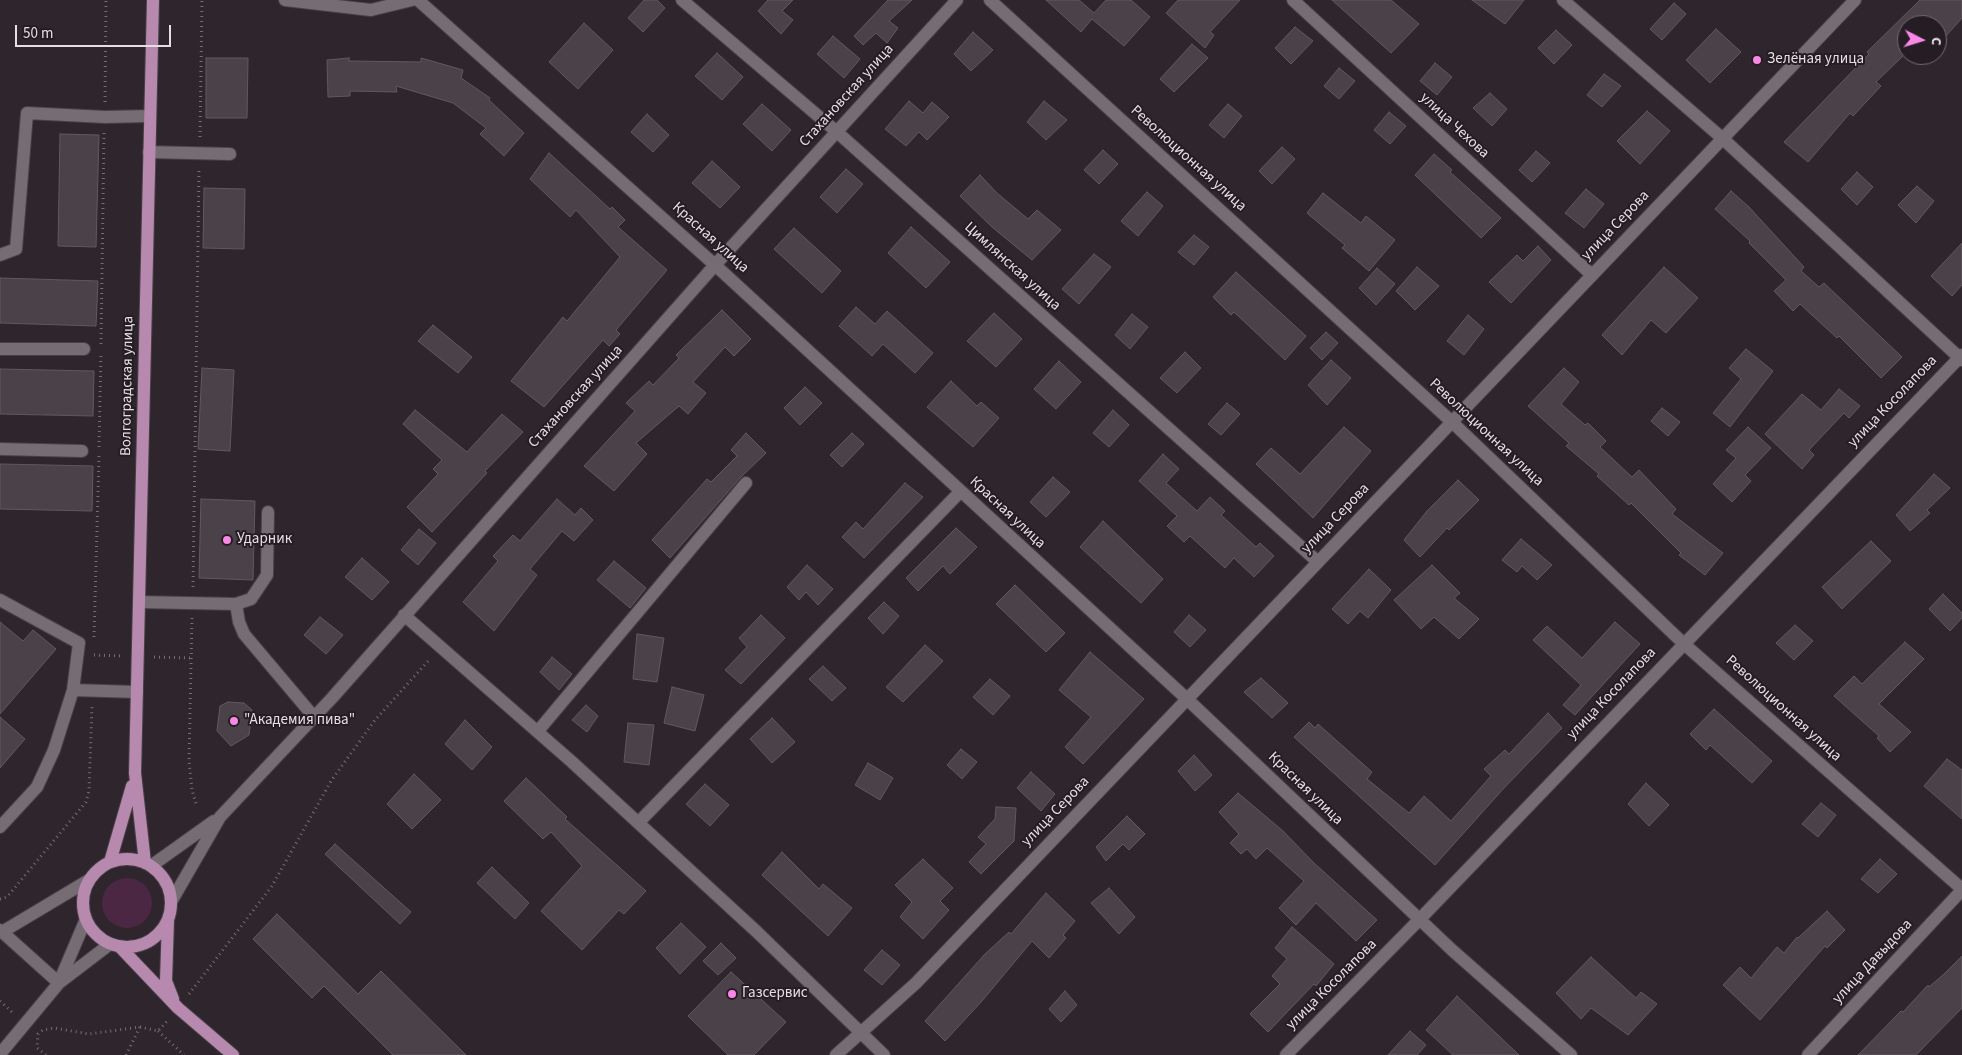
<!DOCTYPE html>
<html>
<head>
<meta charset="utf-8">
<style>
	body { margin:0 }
	#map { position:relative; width:1962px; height:1055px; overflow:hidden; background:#2f262d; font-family:"Source Sans 3",sans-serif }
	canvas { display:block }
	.north { position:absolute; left:1897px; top:15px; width:50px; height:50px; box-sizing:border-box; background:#251d24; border:1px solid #726b71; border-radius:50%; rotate:95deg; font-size:14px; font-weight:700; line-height:20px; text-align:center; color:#e5dfe4 }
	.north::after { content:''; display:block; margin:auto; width:18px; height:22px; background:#fa87e6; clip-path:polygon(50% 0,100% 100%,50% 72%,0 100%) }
	.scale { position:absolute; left:15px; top:25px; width:156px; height:22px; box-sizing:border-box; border:2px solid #e5dfe4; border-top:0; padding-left:6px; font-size:15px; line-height:18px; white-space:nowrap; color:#e5dfe4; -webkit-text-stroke:4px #251d24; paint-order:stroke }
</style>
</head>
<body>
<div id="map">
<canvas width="1962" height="1055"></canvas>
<div class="north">С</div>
<div class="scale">50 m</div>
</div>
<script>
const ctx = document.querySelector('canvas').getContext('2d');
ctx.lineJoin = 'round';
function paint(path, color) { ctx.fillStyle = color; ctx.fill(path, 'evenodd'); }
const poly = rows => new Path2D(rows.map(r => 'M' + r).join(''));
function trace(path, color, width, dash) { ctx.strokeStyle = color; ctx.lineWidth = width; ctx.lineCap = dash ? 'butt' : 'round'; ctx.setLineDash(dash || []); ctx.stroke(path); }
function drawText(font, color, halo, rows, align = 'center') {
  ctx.font = font + ' "Source Sans 3",sans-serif'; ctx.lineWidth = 4; ctx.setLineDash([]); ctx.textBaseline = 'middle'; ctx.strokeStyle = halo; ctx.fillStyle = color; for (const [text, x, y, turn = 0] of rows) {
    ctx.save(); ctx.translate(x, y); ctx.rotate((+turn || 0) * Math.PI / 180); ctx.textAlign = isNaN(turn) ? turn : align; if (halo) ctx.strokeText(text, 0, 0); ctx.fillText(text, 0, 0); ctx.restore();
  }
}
const green = poly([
	'102 903a25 25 0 1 1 50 0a25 25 0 1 1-50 0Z'
]);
const building = poly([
	[644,0,657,0,665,8,643,32,628,18,644,0],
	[768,0,793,0,782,11,793,20,781,34,758,11,768,0],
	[888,0,912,0,889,21,898,28,887,43,876,33,863,45,854,36,888,0],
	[1046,0,1079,0,1094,13,1106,0,1131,0,1150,17,1124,46,1092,19,1081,32,1046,0],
	[1178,0,1240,0,1210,32,1214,35,1205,48,1166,13,1178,0],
	[1332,0,1391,0,1419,24,1391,53,1332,0],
	[1472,0,1524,0,1505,24,1472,0],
	[1920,0,1962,0,1962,18,1945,37,1947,39,1937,50,1937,25,1907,25,1907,52,1876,82,1881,86,1853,116,1850,113,1808,162,1784,142,1869,54,1867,52,1920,0],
	[1674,3,1686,14,1662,40,1650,29,1674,3],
	[584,23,613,50,578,89,549,62,584,23],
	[1295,27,1313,41,1291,64,1275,48,1295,27],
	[1716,29,1741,52,1710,83,1686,60,1716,29],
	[1556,30,1572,45,1554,64,1538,48,1556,30],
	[973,32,993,50,971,71,954,54,973,32],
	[833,36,860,59,844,78,817,54,833,36],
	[1192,44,1208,58,1174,92,1160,79,1192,44],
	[717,53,743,77,722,100,695,76,717,53],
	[206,58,248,58,247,118,206,118,206,58],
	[349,58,349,61,421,62,421,58,463,70,461,78,490,98,489,100,524,133,504,156,480,134,486,128,453,103,396,86,397,92,350,91,350,96,328,97,327,60,349,58],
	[1435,63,1452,77,1437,95,1420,81,1435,63],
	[1339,68,1355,81,1339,99,1324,86,1339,68],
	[1604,74,1621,86,1602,107,1587,95,1604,74],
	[1490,93,1507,109,1492,126,1473,108,1490,93],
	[909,101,923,113,932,102,949,117,927,140,919,132,906,146,885,129,909,101],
	[1044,101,1067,120,1046,140,1027,122,1044,101],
	[762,104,791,130,772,151,743,124,762,104],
	[1228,104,1242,116,1224,138,1209,125,1228,104],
	[1647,111,1670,131,1640,164,1617,141,1647,111],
	[1389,112,1406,126,1390,144,1374,130,1389,112],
	[647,114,669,135,653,152,631,132,647,114],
	[60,134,99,135,96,247,58,246,60,134],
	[1282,147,1295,159,1272,184,1259,171,1282,147],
	[1103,150,1118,164,1099,184,1084,170,1103,150],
	[1536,151,1550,163,1532,182,1519,170,1536,151],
	[549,153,610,209,612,207,625,220,618,227,667,270,616,330,620,334,609,346,603,340,544,407,511,381,563,317,567,321,620,257,576,210,570,217,530,179,549,153],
	[1434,154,1452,170,1450,172,1501,218,1481,238,1415,175,1434,154],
	[712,161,740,187,720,208,692,183,712,161],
	[846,169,863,184,837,213,820,197,846,169],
	[1857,172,1873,187,1857,205,1841,189,1857,172],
	[980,175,997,193,1028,219,1037,210,1061,230,1032,260,992,227,960,196,980,175],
	[1917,186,1934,201,1916,223,1898,205,1917,186],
	[204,188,245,189,244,249,203,248,204,188],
	[1586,189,1604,204,1584,228,1565,213,1586,189],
	[1731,191,1749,207,1804,267,1801,271,1819,287,1824,283,1902,357,1881,378,1839,336,1837,338,1800,304,1793,311,1774,291,1786,280,1749,243,1750,241,1715,209,1731,191],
	[1147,192,1163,206,1138,236,1121,221,1147,192],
	[1323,193,1361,223,1366,216,1395,240,1369,271,1342,248,1345,245,1307,213,1323,193],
	[911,227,950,262,926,288,888,253,911,227],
	[794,228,841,271,822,293,774,249,794,228],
	[1194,235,1209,247,1194,265,1178,252,1194,235],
	[1962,243,1962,285,1952,296,1931,276,1962,243],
	[1538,246,1551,260,1511,303,1489,282,1517,255,1523,261,1538,246],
	[1094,254,1111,267,1079,304,1062,289,1094,254],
	[1417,267,1439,286,1415,310,1396,291,1417,267],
	[1664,267,1698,298,1666,333,1651,320,1622,355,1602,335,1664,267],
	[1377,268,1395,284,1376,305,1359,288,1377,268],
	[1236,272,1306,336,1285,360,1234,312,1231,315,1213,297,1236,272],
	[0,278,98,281,96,326,0,323,0,278],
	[856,307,875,324,887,311,933,353,915,373,883,344,872,356,839,326,856,307],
	[722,310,751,339,734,356,725,347,693,382,706,393,688,414,679,406,636,443,647,454,614,491,584,466,635,411,626,403,649,381,653,385,679,358,676,355,722,310],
	[994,313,1022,339,996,367,967,341,994,313],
	[1132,314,1148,327,1130,349,1115,335,1132,314],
	[1468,315,1484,329,1464,355,1447,341,1468,315],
	[433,325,472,357,458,373,418,341,433,325],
	[1326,332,1338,343,1322,360,1310,348,1326,332],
	[1746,349,1773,371,1730,427,1713,413,1741,379,1729,368,1746,349],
	[1185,352,1201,368,1177,393,1160,378,1185,352],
	[1331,360,1351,378,1327,405,1308,385,1331,360],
	[1059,361,1081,382,1056,409,1034,389,1059,361],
	[202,368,234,370,230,451,198,449,202,368],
	[1564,368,1579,382,1561,404,1585,425,1588,423,1606,441,1600,447,1632,477,1639,470,1676,509,1672,514,1723,553,1705,575,1679,555,1681,553,1631,503,1629,505,1597,476,1599,474,1566,446,1569,443,1528,406,1564,368],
	[0,369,94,371,93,416,0,414,0,369],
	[951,381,977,406,981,402,999,418,973,447,927,407,951,381],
	[805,387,822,403,800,425,784,408,805,387],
	[1839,389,1860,406,1849,418,1844,413,1809,450,1814,455,1802,469,1765,434,1802,394,1821,410,1839,389],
	[1227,403,1240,414,1221,435,1208,424,1227,403],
	[1662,408,1680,422,1668,436,1651,421,1662,408],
	[415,410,467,452,502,414,523,432,485,471,487,473,432,532,407,507,438,474,433,469,442,460,403,424,415,410],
	[1113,410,1129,425,1109,447,1093,433,1113,410],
	[1344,427,1371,451,1313,518,1256,464,1271,448,1300,474,1344,427],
	[1748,427,1771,448,1745,475,1751,481,1732,502,1713,484,1736,458,1726,450,1748,427],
	[746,433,766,453,740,478,670,558,652,540,707,479,711,482,737,456,731,450,746,433],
	[852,433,864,444,842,467,830,455,852,433],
	[1163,454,1179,469,1166,483,1197,511,1210,497,1225,511,1221,515,1256,547,1260,543,1274,556,1254,577,1234,558,1225,568,1190,536,1184,542,1167,526,1177,516,1139,481,1163,454],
	[0,464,93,466,92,511,0,509,0,464],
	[1934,474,1950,488,1927,510,1930,513,1910,531,1896,515,1934,474],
	[1053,477,1070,492,1046,517,1030,502,1053,477],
	[1458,480,1479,500,1449,530,1447,528,1420,557,1404,540,1427,511,1458,480],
	[905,483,923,497,864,558,842,537,856,522,863,529,905,483],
	[201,499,255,501,253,580,199,578,201,499],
	[557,499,575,515,581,508,593,520,574,541,562,531,530,569,537,575,494,631,463,602,498,561,493,556,513,535,520,541,557,499],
	[1103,521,1163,579,1141,603,1080,547,1103,521],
	[956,528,977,547,950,574,943,566,918,591,906,578,956,528],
	[419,529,436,543,418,565,401,550,419,529],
	[1521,539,1552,565,1537,580,1522,566,1517,572,1502,560,1521,539],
	[1871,541,1891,561,1842,609,1822,587,1871,541],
	[362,558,389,582,372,600,345,577,362,558],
	[614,561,646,588,630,608,597,580,614,561],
	[807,565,833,589,818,605,806,592,799,600,787,587,807,565],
	[1432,565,1460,593,1454,598,1479,619,1459,639,1434,617,1421,629,1394,600,1432,565],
	[1369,569,1391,590,1368,618,1360,611,1348,624,1332,609,1369,569],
	[1015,585,1065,633,1046,652,996,604,1015,585],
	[1943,594,1962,613,1962,618,1950,631,1929,609,1943,594],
	[884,602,899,616,883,634,868,618,884,602],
	[761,615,785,638,741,684,725,670,747,647,739,638,761,615],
	[1189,615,1206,630,1190,647,1174,632,1189,615],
	[320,617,343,635,326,654,304,635,320,617],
	[0,622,23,641,33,630,56,649,0,714,0,622],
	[1615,622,1640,644,1575,715,1563,705,1581,685,1533,640,1547,626,1582,658,1615,622],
	[1795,625,1813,641,1794,660,1776,643,1795,625],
	[637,634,664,638,657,682,633,679,637,634],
	[1905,642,1924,659,1879,704,1911,732,1890,752,1877,738,1879,736,1834,696,1854,676,1862,684,1905,642],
	[925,645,943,661,903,702,886,687,925,645],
	[1090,652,1144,699,1083,764,1065,747,1091,717,1059,690,1090,652],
	[552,657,572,674,559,690,540,672,552,657],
	[823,666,846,688,832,701,809,679,823,666],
	[1261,678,1288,703,1272,718,1244,692,1261,678],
	[990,679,1010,696,993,715,973,697,990,679],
	[672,687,704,695,695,731,664,723,672,687],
	[228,702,244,703,252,710,249,735,231,746,217,731,220,706,228,702],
	[586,705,598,716,587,732,572,720,586,705],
	[1714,709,1772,761,1752,783,1710,745,1706,750,1690,734,1714,709],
	[1548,713,1562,728,1504,788,1435,865,1294,737,1309,722,1315,728,1318,724,1372,772,1367,779,1409,813,1424,796,1451,821,1491,776,1484,769,1505,750,1509,754,1548,713],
	[0,717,25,739,0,768,0,717],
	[772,718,795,742,772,763,750,739,772,718],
	[465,720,492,747,472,770,445,744,465,720],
	[628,723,654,725,649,765,624,762,628,723],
	[961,749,977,762,962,779,947,765,961,749],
	[1194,755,1212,775,1195,791,1178,771,1194,755],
	[1947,759,1962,770,1962,819,1924,786,1947,759],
	[868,763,893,778,880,800,855,785,868,763],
	[1031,772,1055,794,1041,811,1017,788,1031,772],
	[414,774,441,800,412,829,387,804,414,774],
	[526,778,567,817,565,819,646,891,624,914,619,910,582,950,541,911,582,866,551,832,543,839,504,801,526,778],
	[1646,783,1669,805,1649,826,1628,804,1646,783],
	[705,784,729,805,710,826,686,804,705,784],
	[1238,793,1283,831,1314,863,1377,920,1356,941,1316,903,1296,925,1279,908,1304,881,1267,848,1256,859,1247,849,1241,854,1230,843,1239,834,1219,812,1238,793],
	[1821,803,1836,815,1818,837,1802,824,1821,803],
	[996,807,1016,808,1014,841,981,874,969,862,986,844,978,837,995,819,996,807],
	[1127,816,1145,834,1129,850,1123,844,1106,861,1096,847,1127,816],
	[335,844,411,912,400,924,325,854,335,844],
	[782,852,819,889,823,884,852,908,828,936,762,875,782,852],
	[923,859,953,888,940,901,949,910,923,939,900,917,912,902,895,885,923,859],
	[1880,859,1897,874,1878,893,1861,879,1880,859],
	[492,867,529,903,515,919,477,883,492,867],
	[1109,888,1135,917,1119,934,1091,903,1109,888],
	[1046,893,1075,921,1063,935,1066,938,1049,958,1032,941,982,1001,945,1041,925,1021,985,954,1009,932,1011,934,1046,893],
	[1827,911,1845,930,1827,948,1825,946,1760,1020,1723,985,1740,967,1751,978,1777,947,1784,953,1797,937,1798,938,1827,911],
	[277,914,358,994,381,971,466,1055,393,1055,324,986,312,998,253,939,277,914],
	[681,923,706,947,680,974,656,948,681,923],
	[1292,927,1334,964,1316,986,1314,984,1268,1032,1250,1014,1280,984,1272,976,1287,959,1275,948,1292,927],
	[721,943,736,958,718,975,703,961,721,943],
	[882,950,900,965,882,985,864,970,882,950],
	[1962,956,1962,1008,1916,1055,1858,1055,1901,1011,1903,1012,1928,985,1929,987,1944,974,1962,956],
	[1591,957,1636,998,1641,992,1657,1004,1628,1035,1591,1008,1581,1019,1556,993,1591,957],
	[731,972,786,1022,754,1055,728,1055,688,1016,731,972],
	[1065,991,1077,1005,1061,1022,1049,1009,1065,991],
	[1457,996,1519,1055,1453,1055,1426,1030,1457,996],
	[1410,1031,1426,1045,1417,1055,1388,1055,1410,1031]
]);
const path = poly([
	[105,102,106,0],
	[200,137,202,0],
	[101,344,104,133],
	[99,447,101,353],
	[193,587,199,168],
	[192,618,189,761,192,790,197,807],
	[94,637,99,456],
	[94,655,123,656],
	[154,657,191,658],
	[0,899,7,897,86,802,89,791,92,705],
	[189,994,272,886,331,781,375,720,430,659],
	[0,1001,13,1013],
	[158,1031,184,1055],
	[46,1055,37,1048,38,1034,43,1030,54,1028,89,1034,140,1027,158,1031,168,1020],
	[126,1055,140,1027]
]);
const minor = poly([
	[285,0,371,10,412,0],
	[418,0,715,265,1187,699,1452,950,1571,1055],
	[682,0,837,132,1318,562],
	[990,0,1452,422,1683,643,1962,889],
	[1293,0,1592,275],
	[1563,0,1722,138,1962,360],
	[149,152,230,154],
	[0,255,16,249,27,113,105,117,150,116],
	[0,349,84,349],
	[0,449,82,451],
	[0,600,79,643,73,690,54,750,37,787,0,827],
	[139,602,236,604,251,599,267,575,268,512],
	[236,604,239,622,244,634,314,717],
	[404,615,572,762,757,932,884,1055],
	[73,690,137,692],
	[538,731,746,483],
	[638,823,960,492],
	[151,866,214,821],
	[171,902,220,817,332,698,715,265,957,0],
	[0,930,59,983],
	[2,932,89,880],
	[60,980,86,919],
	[0,1054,59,983,110,944],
	[836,1055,916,983,1855,0],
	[1286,1055,1419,920,1962,355],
	[1808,1055,1962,890]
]);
const major = poly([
	'83 903a44 44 0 1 1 88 0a44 44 0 1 1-88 0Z',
	[110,862,132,786],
	[145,863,135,773,153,0],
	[168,920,166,981,173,999],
	[120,947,178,1008,233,1055]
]);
const markers = [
	[1757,60,5,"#fa87e6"],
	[227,540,5,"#fa87e6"],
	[234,721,5,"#fa87e6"],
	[732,994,5,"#fa87e6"]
];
const poiNames = [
	["Зелёная улица",1767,60],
	["Ударник",237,540],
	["\"Академия пива\"",244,721],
	["Газсервис",742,994]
];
const streetNames = [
	["Стахановская улица",847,96,-48],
	["улица Чехова",1454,126,43],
	["Революционная улица",1188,159,42],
	["улица Серова",1616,226,-46],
	["Красная улица",710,238,42],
	["Цимлянская улица",1012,267,42],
	["Волгоградская улица",128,386,-89],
	["Стахановская улица",576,397,-48],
	["улица Косолапова",1893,402,-46],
	["Революционная улица",1486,433,43],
	["Красная улица",1007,513,43],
	["улица Серова",1336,519,-46],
	["улица Косолапова",1612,694,-46],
	["Революционная улица",1783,709,42],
	["Красная улица",1305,789,44],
	["улица Серова",1056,812,-46],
	["улица Давыдова",1873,962,-47],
	["улица Косолапова",1332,985,-45]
];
paint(green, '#4b2744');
paint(building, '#4b4148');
trace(building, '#625860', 1);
trace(minor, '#484147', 14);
trace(major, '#484147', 14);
trace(path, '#766e74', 3, [1, 4]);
trace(minor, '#766c74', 12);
trace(major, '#b789ae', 12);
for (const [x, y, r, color] of markers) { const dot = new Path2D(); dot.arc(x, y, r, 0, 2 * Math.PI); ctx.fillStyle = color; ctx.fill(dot); trace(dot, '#251d24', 2); }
drawText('15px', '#e5dfe4', '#251d24', poiNames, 'left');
drawText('15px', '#e5dfe4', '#251d24', streetNames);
</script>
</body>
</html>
